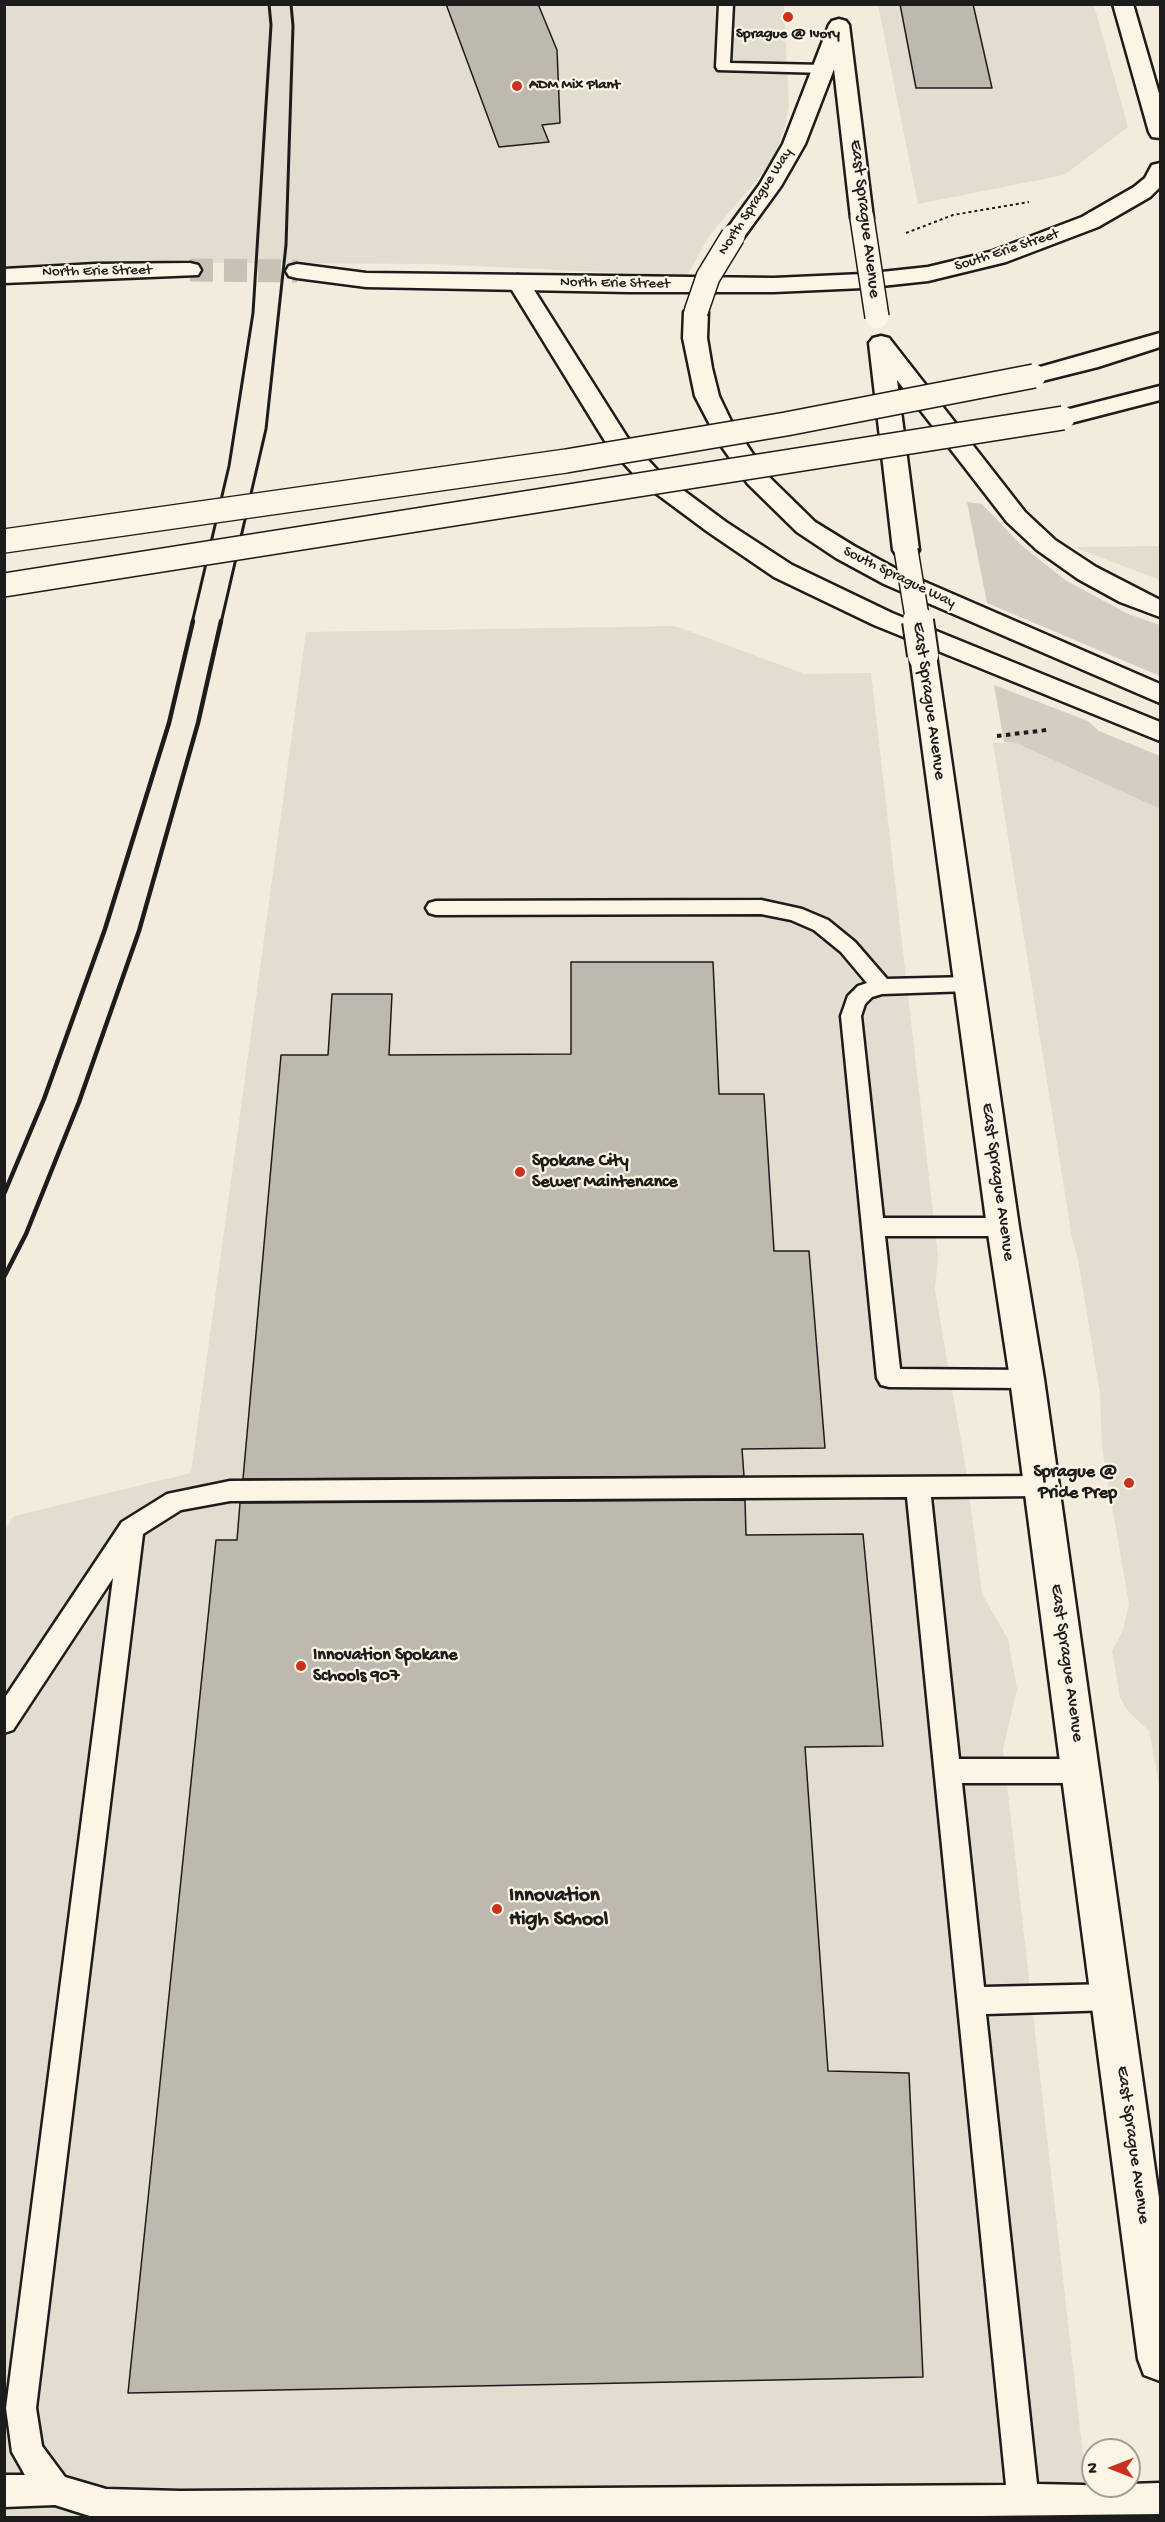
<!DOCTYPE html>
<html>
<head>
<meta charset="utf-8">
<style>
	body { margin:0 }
	#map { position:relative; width:1165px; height:2522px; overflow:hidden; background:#f3ecdd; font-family:"Gochi Hand",sans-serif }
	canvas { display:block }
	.frame { position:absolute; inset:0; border:6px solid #1c1c1c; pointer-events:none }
	.north { position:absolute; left:1081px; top:2438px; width:60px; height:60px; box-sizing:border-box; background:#fcf5e5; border:2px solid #a29e95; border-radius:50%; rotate:270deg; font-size:16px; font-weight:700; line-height:24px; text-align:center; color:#1c1c1c }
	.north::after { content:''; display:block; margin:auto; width:21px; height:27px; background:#c8321e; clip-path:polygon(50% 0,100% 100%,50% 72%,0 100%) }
</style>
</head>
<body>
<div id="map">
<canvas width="1165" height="2522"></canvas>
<div class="frame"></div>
<div class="north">N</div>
</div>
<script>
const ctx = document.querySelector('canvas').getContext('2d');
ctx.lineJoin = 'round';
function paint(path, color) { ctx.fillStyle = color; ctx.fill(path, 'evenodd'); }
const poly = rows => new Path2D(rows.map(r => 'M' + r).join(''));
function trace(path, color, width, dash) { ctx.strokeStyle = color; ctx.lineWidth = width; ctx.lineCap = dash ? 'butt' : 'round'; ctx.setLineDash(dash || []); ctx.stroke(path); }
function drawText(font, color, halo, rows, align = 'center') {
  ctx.font = font + ' "Gochi Hand",sans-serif'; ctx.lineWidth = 4.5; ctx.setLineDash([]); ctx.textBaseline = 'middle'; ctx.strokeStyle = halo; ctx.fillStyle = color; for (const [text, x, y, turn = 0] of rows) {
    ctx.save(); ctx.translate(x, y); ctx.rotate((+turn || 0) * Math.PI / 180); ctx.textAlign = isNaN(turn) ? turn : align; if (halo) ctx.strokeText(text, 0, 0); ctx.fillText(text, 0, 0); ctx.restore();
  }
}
const built = poly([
	[5,5,784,5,789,106,785,127,772,162,709,236,687,276,433,264,67,262,5,267],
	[878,5,1094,5,1128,127,1064,175,918,204],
	[1160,546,1160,580,1073,547],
	[675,626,805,674,871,673,938,1256,935,1290,966,1470,982,1594,1008,1639,1017,1689,1003,1749,1090,2517,5,2517,4,1532,14,1516,191,1473,306,632],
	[993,743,1016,743,1160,809,1160,1790,1149,1731,1127,1710,1120,1697,1112,1651,1123,1630,1129,1604,1102,1448,1100,1394,1078,1259,1072,1238]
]);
const green = poly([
	[967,502,982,504,1020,544,1065,580,1128,614,1160,625,1160,676,987,603],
	[994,685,1088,721,1099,731,1160,756,1160,809,1016,743,1004,742]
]);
const building = poly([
	[446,4,538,4,557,50,560,123,542,125,549,142,499,147,446,4],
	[900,4,973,4,992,88,916,88,900,4],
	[571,962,713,962,719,1094,764,1094,774,1251,809,1251,825,1448,742,1449,744,1476,243,1479,281,1055,328,1055,332,994,392,994,389,1055,571,1054,571,962],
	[745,1500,746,1535,863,1534,883,1746,805,1747,828,2071,909,2073,923,2377,128,2393,216,1540,237,1540,240,1503,745,1500]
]);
const minorTunnel = poly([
	[190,270,297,271]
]);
const pathFar1 = poly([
	[906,233,953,215,1029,202]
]);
const path = poly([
	[997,736,1047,730]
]);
const service = poly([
	[719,4,733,4,730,63,824,65,831,69,824,73,718,70,716,67,719,4],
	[761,900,802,909,828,920,855,942,887,979,969,977,976,979,979,984,976,989,969,991,882,994,872,997,865,1004,861,1016,883,1218,1003,1218,1011,1221,1014,1227,1011,1233,1003,1236,885,1236,900,1369,1027,1370,1035,1372,1039,1379,1035,1386,1027,1388,889,1387,881,1385,877,1378,841,1016,848,996,858,986,867,983,841,952,814,930,791,920,761,914,436,915,429,913,426,908,429,903,436,901,761,900],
	[1041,1476,1050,1479,1053,1486,1050,1493,1041,1496,931,1497,959,1759,1082,1759,1091,1763,1095,1771,1091,1779,1082,1783,962,1783,984,1987,1112,1984,1122,1988,1126,1997,1122,2006,1112,2010,986,2014,1037,2484,1129,2486,1129,2484,1160,2483,1160,2514,803,2518,96,2518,55,2505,4,2507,4,2475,25,2475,12,2452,6,2408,113,1578,13,1730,4,1733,4,1699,122,1522,167,1494,230,1481,1041,1476],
	[907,1497,1006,2485,180,2491,106,2489,65,2477,42,2446,36,2408,143,1534,181,1510,230,1501,907,1497]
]);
const minor = poly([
	[1113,4,1133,4,1160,97,1160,138,1152,137,1149,132,1113,4],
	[1160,163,1160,187,1150,197,1098,227,1006,262,928,281,863,288,774,292,629,292,366,287,297,278,289,276,286,271,289,266,297,264,366,273,774,278,863,274,928,267,990,252,1082,217,1134,187,1145,178,1152,165,1160,163],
	[190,263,198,265,201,270,198,275,4,283,4,269,95,264,190,263]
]);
const primary = poly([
	[839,19,846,21,849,25,873,218,870,223,862,225,854,223,851,218,834,69,805,144,781,186,741,241,733,243,725,241,722,236,760,184,783,144,829,25,832,21,839,19],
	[518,275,526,277,529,282,627,437,660,473,726,522,792,565,892,613,1160,722,1160,741,874,625,774,577,708,532,642,483,608,446,507,282,510,277,518,275],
	[696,305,704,307,708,312,707,338,712,368,719,396,731,421,766,474,815,522,854,546,902,572,1160,684,1160,703,884,584,836,558,797,532,748,484,720,444,695,396,683,338,684,312,688,307,696,305],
	[881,336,889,338,1025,512,1055,540,1096,567,1160,600,1160,617,1120,602,1078,579,1037,550,1007,522,897,380,919,550,915,556,906,558,897,556,893,550,869,343,873,338,881,336],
	[923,647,932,649,936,655,1019,1227,1044,1379,1160,2205,1160,2381,1144,2375,1138,2359,1010,1379,987,1227,910,655,914,649,923,647]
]);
const motorway = poly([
	[1160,333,1160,347,1098,367,1034,383,1026,381,1022,376,1026,371,1160,333],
	[1160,386,1160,400,1063,425,1054,423,1051,418,1054,413,1160,386]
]);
const railFar1 = poly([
	[192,623,229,466,253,313,271,25,269,4],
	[221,623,266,429,286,245,293,26,291,4]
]);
const rail = poly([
	[4,1194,44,1099,105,929,169,723,193,621],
	[4,1277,26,1234,79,1102,139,931,198,723,221,621]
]);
const primaryBridgeFar1 = poly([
	[862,218,877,317],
	[696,312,708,277,733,236],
	[906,550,918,623]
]);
const primaryBridge = poly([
	[918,621,923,655]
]);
const motorwayBridge = poly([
	[4,541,566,461,786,424,1034,376],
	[4,585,1063,418]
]);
const markers = [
	[788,17,6,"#c8321e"],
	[517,86,6,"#c8321e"],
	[520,1172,6,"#c8321e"],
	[1129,1483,6,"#c8321e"],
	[301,1666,6,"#c8321e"],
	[497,1909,6,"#c8321e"]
];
const farPoinames = [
	["Sprague @ Ivory",788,35],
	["ADM Mix Plant",529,86,"left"]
];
const farStreetnames = [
	["North Sprague Way",756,202,-57],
	["South Erie Street",1007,251,-18],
	["North Erie Street",97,272,-1],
	["North Erie Street",615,284,1],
	["South Sprague Way",899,578,26]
];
const streetNames = [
	["East Sprague Avenue",864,219,83],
	["East Sprague Avenue",928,701,82],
	["East Sprague Avenue",997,1182,82],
	["East Sprague Avenue",1066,1663,82],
	["East Sprague Avenue",1132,2145,82]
];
const poiNames = [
	["Spokane City",532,1162],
	["Sewer Maintenance",532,1183],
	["Sprague @",1117,1473,"right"],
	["Pride Prep",1117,1494,"right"],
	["Innovation Spokane",313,1656],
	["Schools 907",313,1677]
];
const nearPoinames = [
	["Innovation",509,1897],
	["High School",509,1921]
];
paint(built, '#e3ddcf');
paint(green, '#d3cec1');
paint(building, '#beb9ae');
trace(building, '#1c1c1c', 1.5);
trace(minorTunnel, '#c8c2b6', 23, [23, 11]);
trace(service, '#1c1c1c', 5);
trace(minor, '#1c1c1c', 5);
trace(primary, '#1c1c1c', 5);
trace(motorway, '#1c1c1c', 5);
trace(pathFar1, '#1c1c1c', 2, [3, 3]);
trace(path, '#1c1c1c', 4, [4.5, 4.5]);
paint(service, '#fcf5e5');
paint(minor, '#fcf5e5');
paint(primary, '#fcf5e5');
paint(motorway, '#fcf5e5');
trace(railFar1, '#1c1c1c', 3);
trace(rail, '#1c1c1c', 4.5);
trace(primaryBridgeFar1, '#1c1c1c', 26, []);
trace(primaryBridge, '#1c1c1c', 34, []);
trace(motorwayBridge, '#1c1c1c', 26, []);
trace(primaryBridgeFar1, '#fcf5e5', 23);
trace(primaryBridge, '#fcf5e5', 30);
trace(motorwayBridge, '#fcf5e5', 23);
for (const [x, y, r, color] of markers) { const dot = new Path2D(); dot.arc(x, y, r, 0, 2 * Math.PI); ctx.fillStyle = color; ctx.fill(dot); trace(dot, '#fcf5e5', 2); }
drawText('bold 15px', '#1c1c1c', '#fcf5e5', farPoinames);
drawText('15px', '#1c1c1c', '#fcf5e5', farStreetnames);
drawText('18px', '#1c1c1c', '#fcf5e5', streetNames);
drawText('bold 18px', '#1c1c1c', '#fcf5e5', poiNames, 'left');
drawText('bold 21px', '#1c1c1c', '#fcf5e5', nearPoinames, 'left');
</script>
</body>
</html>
